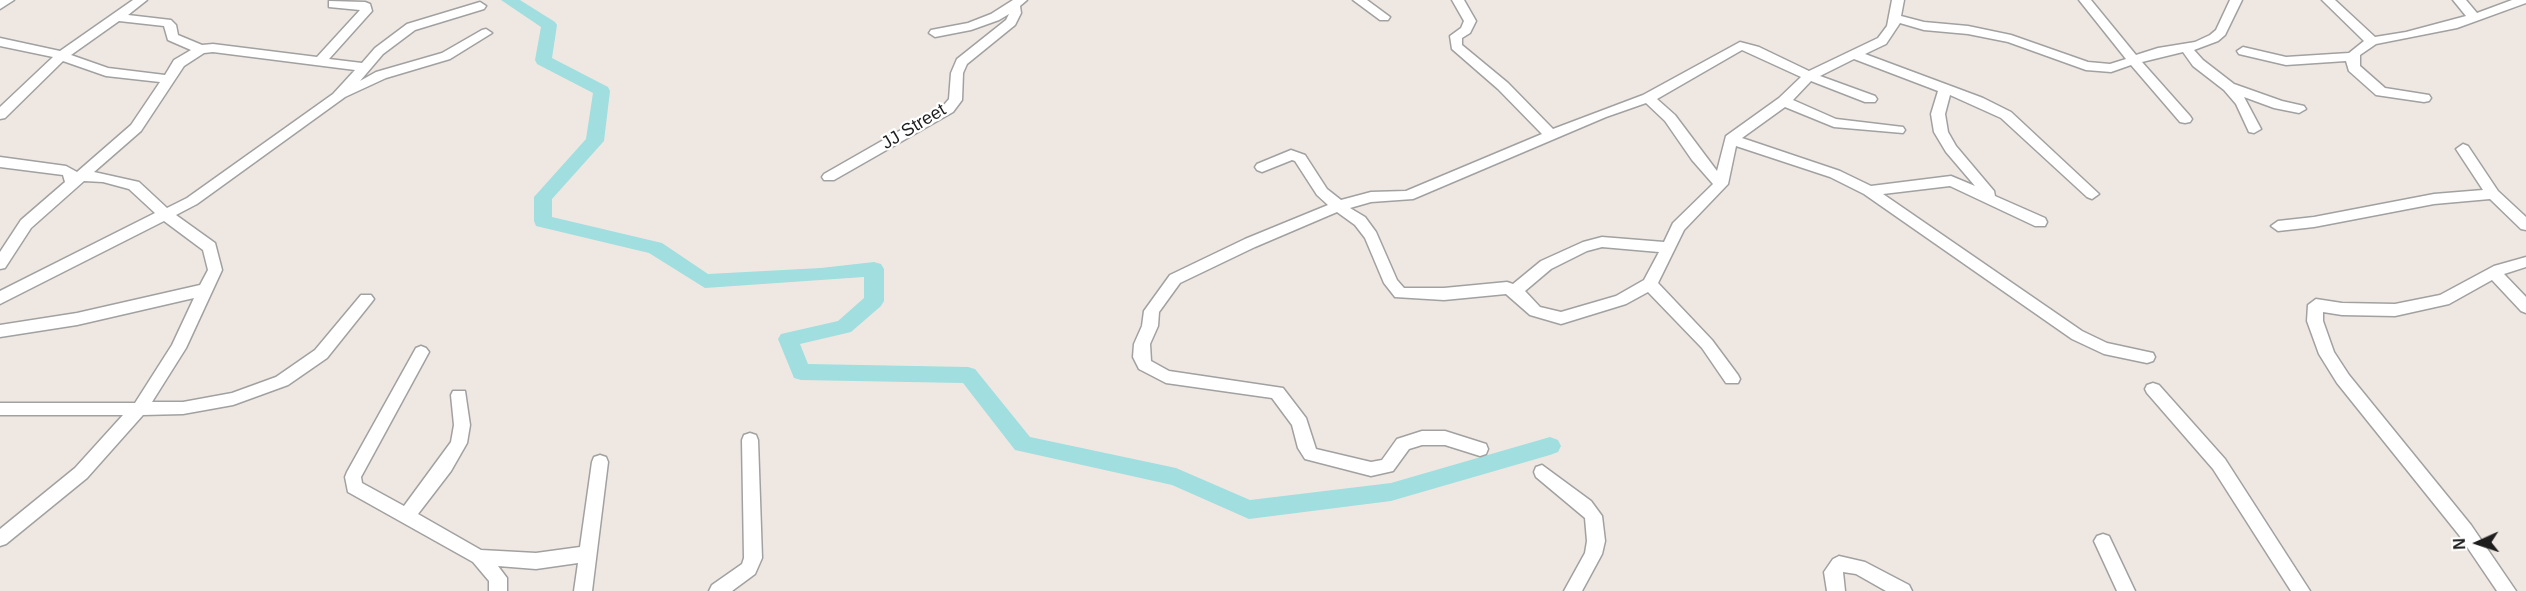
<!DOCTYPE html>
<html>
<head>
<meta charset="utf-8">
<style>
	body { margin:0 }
	#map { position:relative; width:2526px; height:591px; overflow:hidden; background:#efe8e2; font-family:Helvetica,sans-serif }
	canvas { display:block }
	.north { position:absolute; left:2448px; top:513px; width:60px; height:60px; -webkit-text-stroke:4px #fff; paint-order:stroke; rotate:267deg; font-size:16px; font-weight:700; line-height:24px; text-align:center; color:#1d1d1d }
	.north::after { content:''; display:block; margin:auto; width:21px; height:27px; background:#1d1d1d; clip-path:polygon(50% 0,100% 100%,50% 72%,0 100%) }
</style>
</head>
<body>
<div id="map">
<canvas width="2526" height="591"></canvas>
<div class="north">N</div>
</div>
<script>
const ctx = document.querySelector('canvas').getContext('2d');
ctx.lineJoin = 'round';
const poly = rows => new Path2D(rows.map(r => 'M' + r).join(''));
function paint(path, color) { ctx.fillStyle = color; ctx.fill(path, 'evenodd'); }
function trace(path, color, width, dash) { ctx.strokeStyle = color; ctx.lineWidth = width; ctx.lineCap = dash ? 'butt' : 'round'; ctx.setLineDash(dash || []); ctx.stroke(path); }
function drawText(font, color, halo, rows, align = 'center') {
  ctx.font = font + ' Helvetica,sans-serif'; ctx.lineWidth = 4.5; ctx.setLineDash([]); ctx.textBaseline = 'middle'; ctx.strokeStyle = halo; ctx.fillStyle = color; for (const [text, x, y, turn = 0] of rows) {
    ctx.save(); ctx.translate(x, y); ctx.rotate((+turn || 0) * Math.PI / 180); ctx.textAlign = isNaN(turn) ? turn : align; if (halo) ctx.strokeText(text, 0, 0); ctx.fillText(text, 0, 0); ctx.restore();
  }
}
const river = poly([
	[501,0,520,0,555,22,557,25,552,58,608,87,610,91,604,141,552,199,552,217,662,243,708,274,821,268,874,262,881,264,884,269,884,301,881,306,851,332,800,344,808,364,968,367,975,369,1030,437,1176,468,1250,500,1391,483,1550,437,1558,440,1561,446,1558,452,1550,455,1391,501,1249,519,1172,485,1015,450,963,383,801,380,794,378,778,339,781,334,838,321,864,298,864,277,705,288,649,253,536,226,534,221,534,197,586,139,593,93,537,64,535,60,541,27,501,0]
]);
const minor = poly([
	[0,0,14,0,0,9,0,0],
	[133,0,147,0,128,15,171,20,176,25,178,35,202,45,213,44,317,57,360,10,329,7,329,1,365,2,370,4,372,11,329,59,362,63,375,48,407,24,480,2,486,6,484,9,415,30,383,54,360,81,376,72,442,53,482,30,486,29,492,33,450,59,386,78,345,97,197,204,176,215,215,243,222,270,186,348,152,402,183,402,232,393,276,377,315,350,361,295,371,295,374,299,371,303,327,358,288,385,233,405,183,414,143,415,87,478,6,544,0,546,0,529,75,468,123,415,0,415,0,403,135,403,172,345,194,298,77,325,0,337,0,325,77,313,200,285,208,270,203,250,164,221,0,304,0,291,155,213,129,189,103,182,84,181,31,228,5,268,0,269,0,252,21,220,65,182,63,175,0,167,0,157,66,166,77,172,131,125,160,82,106,76,63,61,5,118,0,119,0,107,53,57,0,46,0,38,60,51,133,0],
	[119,21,164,26,168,40,191,50,174,60,165,75,108,68,71,55,119,21],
	[213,52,355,70,333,94,187,198,167,208,139,182,94,172,141,131,184,66,204,53,213,52],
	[1013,0,1027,0,1020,6,1021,13,1015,25,967,64,963,73,962,100,953,112,834,180,824,180,822,177,824,174,943,106,949,99,951,73,957,59,1006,20,1009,14,999,20,971,30,935,37,929,33,931,30,968,23,991,14,1013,0],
	[1353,0,1367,0,1390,17,1388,20,1380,20,1353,0],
	[1452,0,1464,0,1476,21,1470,33,1462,38,1462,45,1508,83,1553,129,1643,95,1740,42,1759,47,1809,71,1878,38,1887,26,1892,0,1904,0,1901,16,1924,22,1968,26,2011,35,2088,62,2110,64,2126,59,2079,0,2091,0,2136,55,2158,48,2195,42,2210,35,2216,30,2230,0,2242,0,2225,35,2218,41,2194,50,2203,60,2234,84,2282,101,2304,106,2306,109,2299,113,2274,108,2244,97,2261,129,2254,133,2249,132,2236,104,2224,90,2193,66,2183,52,2142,62,2190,116,2192,119,2190,122,2185,123,2180,122,2131,65,2111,72,2086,70,2008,42,1968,34,1924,30,1900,23,1886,44,1865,54,1983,98,2011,112,2099,194,2092,199,2087,197,2001,118,1950,95,1945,114,1948,132,1956,146,1994,191,1995,196,2045,218,2047,222,2045,226,2035,226,1950,186,1883,194,2082,331,2107,343,2153,353,2155,357,2153,361,2147,363,2104,354,2072,339,1864,194,1830,177,1736,146,1728,184,1684,230,1658,283,1712,340,1738,375,1740,379,1738,383,1726,383,1702,348,1648,292,1626,304,1561,324,1530,315,1506,294,1444,300,1395,297,1384,283,1365,238,1355,225,1337,212,1255,247,1180,283,1159,312,1158,326,1150,344,1151,361,1169,371,1283,388,1306,418,1316,449,1371,462,1382,460,1397,439,1422,431,1445,431,1486,444,1488,449,1486,454,1480,456,1445,445,1422,445,1409,449,1393,471,1371,476,1305,459,1298,448,1292,425,1272,398,1166,383,1139,369,1133,357,1134,344,1142,326,1144,311,1170,275,1245,239,1328,205,1317,195,1295,161,1292,160,1262,172,1257,170,1255,167,1257,164,1291,150,1305,155,1327,189,1341,200,1371,192,1406,191,1542,134,1498,89,1452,49,1450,36,1461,28,1464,21,1452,0],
	[1742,50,1801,77,1779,98,1726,136,1717,171,1675,115,1657,99,1742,50],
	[1854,59,1938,91,1931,114,1934,132,1946,152,1975,186,1951,176,1871,186,1840,171,1742,138,1785,107,1834,127,1903,133,1905,130,1903,127,1836,119,1793,100,1811,81,1865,102,1875,102,1877,99,1875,96,1820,76,1854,59],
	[1646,103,1665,121,1692,160,1713,184,1673,223,1664,242,1602,237,1583,242,1541,261,1513,284,1507,282,1444,288,1404,288,1397,280,1376,232,1365,217,1350,208,1371,202,1413,199,1606,117,1646,103],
	[1602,247,1659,252,1644,280,1616,296,1561,312,1540,307,1525,291,1551,269,1587,251,1602,247],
	[2322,0,2335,0,2375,37,2406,32,2466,16,2453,0,2466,0,2477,13,2512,0,2526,0,2526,3,2457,28,2376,44,2360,55,2360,66,2385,88,2429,95,2431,98,2429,101,2424,102,2376,95,2349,71,2346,61,2286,65,2239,54,2237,51,2243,47,2286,57,2349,53,2364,41,2322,0],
	[2463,144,2468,146,2498,191,2526,217,2526,230,2521,229,2490,199,2434,204,2314,227,2278,231,2271,226,2278,221,2314,217,2434,194,2483,190,2456,149,2463,144],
	[2526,257,2526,267,2504,274,2526,297,2526,313,2521,311,2492,280,2449,304,2395,316,2342,315,2323,312,2323,321,2334,352,2349,375,2471,525,2516,591,2497,591,2459,535,2337,383,2319,354,2307,321,2308,305,2316,299,2342,303,2395,304,2440,295,2494,266,2526,257],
	[421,346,426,348,429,352,361,477,362,483,404,506,451,442,454,425,451,395,453,391,465,391,470,425,467,443,451,471,418,514,481,550,536,553,580,547,592,462,594,457,600,455,606,457,608,462,592,591,574,591,578,563,536,569,498,566,507,578,507,591,489,591,489,581,473,562,348,492,345,477,347,472,416,348,421,346],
	[2153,383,2159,385,2225,459,2310,591,2291,591,2213,469,2147,393,2145,389,2147,385,2153,383],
	[750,433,756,435,758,440,762,558,755,574,732,591,709,591,712,585,742,564,744,558,742,440,744,435,750,433],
	[1542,465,1591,501,1602,516,1605,541,1602,554,1582,591,1564,591,1585,553,1587,541,1585,518,1536,477,1534,472,1536,467,1542,465],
	[2103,534,2109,536,2135,591,2117,591,2094,541,2097,536,2103,534],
	[1839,556,1865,562,1909,585,1912,591,1886,591,1856,574,1843,572,1845,591,1827,591,1824,572,1833,559,1839,556]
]);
const streetNames = [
	["JJ Street",914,127,-31]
];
paint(river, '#a0dedf');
trace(minor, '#a1a1a1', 3);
paint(minor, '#fff');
drawText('18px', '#1d1d1d', '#fff', streetNames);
</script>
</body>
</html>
